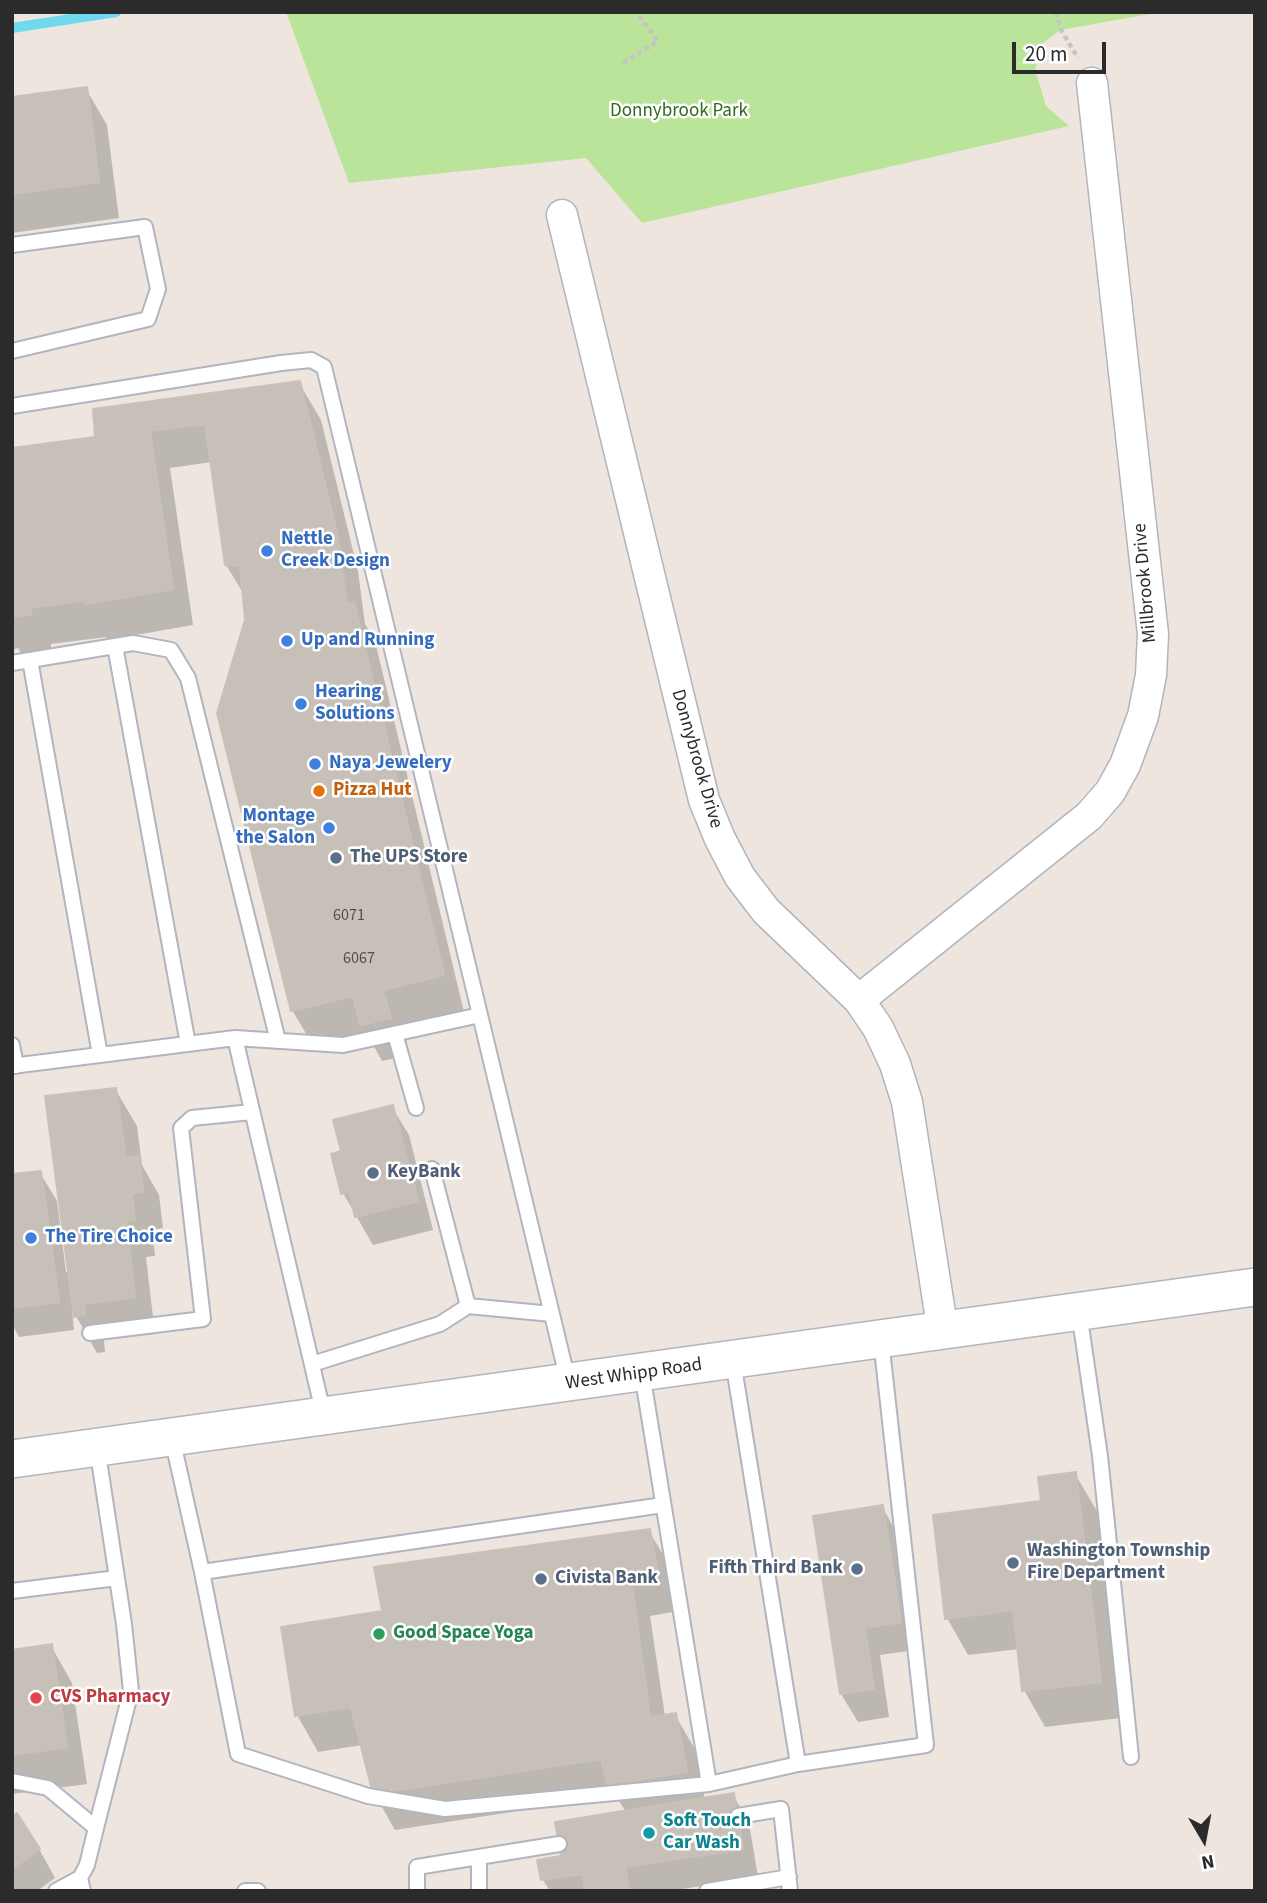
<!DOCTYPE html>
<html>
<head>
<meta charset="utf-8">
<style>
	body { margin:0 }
	#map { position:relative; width:1267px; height:1903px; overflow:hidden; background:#ede5de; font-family:"Source Sans 3",sans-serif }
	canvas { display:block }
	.frame { position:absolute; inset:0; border:14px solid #2b2b2b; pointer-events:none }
	.north { position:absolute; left:1169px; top:1805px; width:70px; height:70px; -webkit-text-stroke:5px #fff; paint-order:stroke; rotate:170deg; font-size:19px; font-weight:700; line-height:28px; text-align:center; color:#2b2b2b }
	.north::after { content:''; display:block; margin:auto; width:24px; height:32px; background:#2b2b2b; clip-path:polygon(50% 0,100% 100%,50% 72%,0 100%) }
	.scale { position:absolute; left:1012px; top:42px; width:94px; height:32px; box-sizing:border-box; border:4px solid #2b2b2b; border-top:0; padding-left:9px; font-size:21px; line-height:24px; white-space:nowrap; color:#2b2b2b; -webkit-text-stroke:5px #fff; paint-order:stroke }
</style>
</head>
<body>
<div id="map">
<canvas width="1267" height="1903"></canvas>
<div class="frame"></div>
<div class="north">N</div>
<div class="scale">20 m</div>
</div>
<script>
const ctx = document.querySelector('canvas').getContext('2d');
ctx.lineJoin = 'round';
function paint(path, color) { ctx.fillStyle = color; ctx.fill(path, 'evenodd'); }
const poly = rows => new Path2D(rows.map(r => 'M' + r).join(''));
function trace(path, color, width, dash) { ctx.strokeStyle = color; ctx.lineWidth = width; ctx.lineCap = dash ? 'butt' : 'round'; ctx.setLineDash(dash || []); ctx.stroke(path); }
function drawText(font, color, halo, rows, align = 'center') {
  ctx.font = font + ' "Source Sans 3",sans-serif'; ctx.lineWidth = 5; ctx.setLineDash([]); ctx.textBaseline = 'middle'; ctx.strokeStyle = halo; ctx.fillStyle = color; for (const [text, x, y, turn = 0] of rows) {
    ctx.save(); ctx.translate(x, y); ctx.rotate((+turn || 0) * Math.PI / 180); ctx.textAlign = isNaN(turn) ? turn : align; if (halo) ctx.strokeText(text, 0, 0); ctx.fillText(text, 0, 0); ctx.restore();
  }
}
const green = poly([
	[286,12,1162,12,1060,30,1042,44,1035,70,1046,106,1069,126,642,223,586,158,349,183]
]);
const shadow = poly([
	[86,89,107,125,119,218,12,233,12,99],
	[299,383,321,420,358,571,365,624,375,641,464,1012,403,1027,410,1055,382,1061,367,1034,314,1047,292,1010,245,596,226,565,212,462,170,468,193,625,107,640,106,637,51,644,51,651,22,655,18,648,12,650,12,450,97,438],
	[115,1089,137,1126,142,1165,159,1195,163,1228,152,1230,155,1256,146,1257,155,1334,104,1340,105,1352,97,1353,72,1309,74,1330,19,1337,12,1324,12,1176,40,1173,57,1201,66,1272,70,1272],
	[392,1107,409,1135,433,1230,373,1245,343,1193,343,1152],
	[1075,1474,1097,1511,1121,1718,1045,1727,1024,1690,1019,1649,968,1655,947,1618,1043,1503],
	[882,1507,898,1535,915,1650,880,1655,889,1717,858,1722,841,1694],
	[649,1531,671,1568,678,1611,650,1616,665,1716,675,1715,696,1751,705,1800,733,1795,749,1823,758,1877,670,1891,550,1891,543,1880,563,1857,626,1812,616,1796,395,1830,374,1793,362,1745,318,1752,297,1715,384,1612],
	[51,1646,72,1683,87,1784,12,1794,12,1652],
	[12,1818,39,1849,55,1878,37,1891,12,1891]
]);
const stream = poly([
	[12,28,116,12]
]);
const building = poly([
	[87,87,99,182,12,194,12,97,87,87],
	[300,381,337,533,347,603,354,602,444,975,383,990,391,1018,360,1025,353,996,291,1011,217,713,245,620,240,566,225,565,205,424,150,431,173,589,85,604,84,600,31,608,31,614,12,617,12,448,95,437,93,409,300,381],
	[116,1088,126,1158,139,1156,143,1192,132,1193,135,1220,126,1221,135,1297,84,1304,85,1315,74,1317,45,1096,116,1088],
	[393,1105,418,1201,355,1217,349,1192,341,1194,331,1154,341,1151,333,1120,393,1105],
	[41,1171,59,1302,12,1308,12,1174,41,1171],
	[1076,1472,1101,1682,1022,1691,1013,1610,945,1619,933,1515,1041,1501,1038,1477,1076,1472],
	[883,1505,901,1622,865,1628,874,1689,840,1694,813,1516,883,1505],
	[650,1529,658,1574,631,1579,650,1717,676,1713,687,1772,608,1785,601,1759,373,1794,351,1707,295,1716,281,1627,382,1611,374,1567,650,1529],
	[52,1644,67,1747,12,1755,12,1650,52,1644],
	[734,1793,743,1849,625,1867,629,1890,585,1891,583,1874,541,1880,537,1860,561,1856,555,1822,734,1793],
	[17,1813,40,1849,12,1869,12,1816,17,1813]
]);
const path = poly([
	[1056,12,1061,30,1078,58],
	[623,63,658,41,636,12]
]);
const service = poly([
	[12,245,145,227,158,289,148,319,12,351],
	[12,406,281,363,311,360,324,367,480,1015],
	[115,646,188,1044],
	[30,660,100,1055],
	[12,663,133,643,171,650,188,678,278,1041],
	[395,1034,416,1108],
	[235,1038,343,1045,480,1015,568,1381],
	[12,1045,16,1066],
	[12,1066,235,1038,324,1416],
	[468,1306,552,1314],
	[1079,1312,1100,1456,1131,1757],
	[90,1333,203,1319,181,1128,192,1118,252,1112],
	[312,1364,440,1324,468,1306,432,1169],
	[642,1373,709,1784,798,1764,733,1361],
	[172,1438,202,1572,663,1505],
	[202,1572,238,1754,368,1796,445,1809,709,1784],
	[12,1591,117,1578],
	[798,1764,926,1745,881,1340],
	[12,1781,48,1788,96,1828,87,1865,80,1878,83,1891],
	[738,1816,781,1809,790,1891],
	[96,1828,131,1691,124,1624,97,1447],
	[56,1891,80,1878],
	[245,1891,258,1891],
	[417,1891,417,1867,559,1844],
	[479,1891,479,1857],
	[707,1891,789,1877]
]);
const minor = poly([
	[562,215,704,800,720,839,740,877,766,911,859,1000,878,1028,895,1064,907,1102,943,1332],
	[859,1000,1089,816,1110,792,1125,765,1143,716,1151,675,1153,634,1092,83]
]);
const tertiary = poly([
	[12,1459,1255,1287]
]);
const markers = [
	[267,551,7,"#3f7fe0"],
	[287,641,7,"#3f7fe0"],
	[301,704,7,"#3f7fe0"],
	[315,764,7,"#3f7fe0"],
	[319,791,7,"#e8710a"],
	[329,828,7,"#3f7fe0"],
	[336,858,7,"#5c6f8a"],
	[373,1173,7,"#5c6f8a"],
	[31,1238,7,"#3f7fe0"],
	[1013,1563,7,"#5c6f8a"],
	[857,1569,7,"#5c6f8a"],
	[541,1579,7,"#5c6f8a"],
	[379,1634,7,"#2e9e5b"],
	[36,1698,7,"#e0444e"],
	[649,1833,7,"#0f9aa8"]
];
const numberNames = [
	["6071",349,916],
	["6067",359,959]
];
const parkNames = [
	["Donnybrook Park",679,112]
];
const shopNames = [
	["Nettle",281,540],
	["Creek Design",281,562],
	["Up and Running",301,641],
	["Hearing",315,693],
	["Solutions",315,715],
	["Naya Jewelery",329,764],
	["Montage",315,817,"right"],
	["the Salon",315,839,"right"],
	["The Tire Choice",45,1238]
];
const streetNames = [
	["Millbrook Drive",1146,583,-95],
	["Donnybrook Drive",696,759,74],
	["West Whipp Road",634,1375,-8]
];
const foodNames = [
	["Pizza Hut",333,791]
];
const serviceNames = [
	["The UPS Store",350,858],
	["KeyBank",387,1173],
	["Washington Township",1027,1552],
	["Fire Department",1027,1574],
	["Fifth Third Bank",843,1569,"right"],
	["Civista Bank",555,1579]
];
const leisureNames = [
	["Good Space Yoga",393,1634]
];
const healthNames = [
	["CVS Pharmacy",50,1698]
];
const cultureNames = [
	["Soft Touch",663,1822],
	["Car Wash",663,1844]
];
paint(green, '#bae49a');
paint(shadow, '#0003');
trace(stream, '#71d9ef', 10);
paint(building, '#c6c0b9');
trace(building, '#c9c1b7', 2);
trace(service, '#b1b5bf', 18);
trace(minor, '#b1b5bf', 33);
trace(tertiary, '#b1b5bf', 40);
trace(path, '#c4c4c4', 4.5, [5, 3.5]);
trace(service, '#fff', 14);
trace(minor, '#fff', 30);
trace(tertiary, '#fff', 37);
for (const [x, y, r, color] of markers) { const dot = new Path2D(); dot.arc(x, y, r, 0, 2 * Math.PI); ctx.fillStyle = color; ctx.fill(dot); trace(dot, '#fff', 2.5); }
drawText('16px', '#52504e', null, numberNames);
drawText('19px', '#326a1a', '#fff', parkNames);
drawText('bold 19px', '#366cbe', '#fff', shopNames, 'left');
drawText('19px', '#2b2b2b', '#fff', streetNames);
drawText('bold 19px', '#c56008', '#fff', foodNames, 'left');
drawText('bold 19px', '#4e5e75', '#fff', serviceNames, 'left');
drawText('bold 19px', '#27864d', '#fff', leisureNames, 'left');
drawText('bold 19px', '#be3a42', '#fff', healthNames, 'left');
drawText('bold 19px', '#0d838f', '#fff', cultureNames, 'left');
</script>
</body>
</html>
